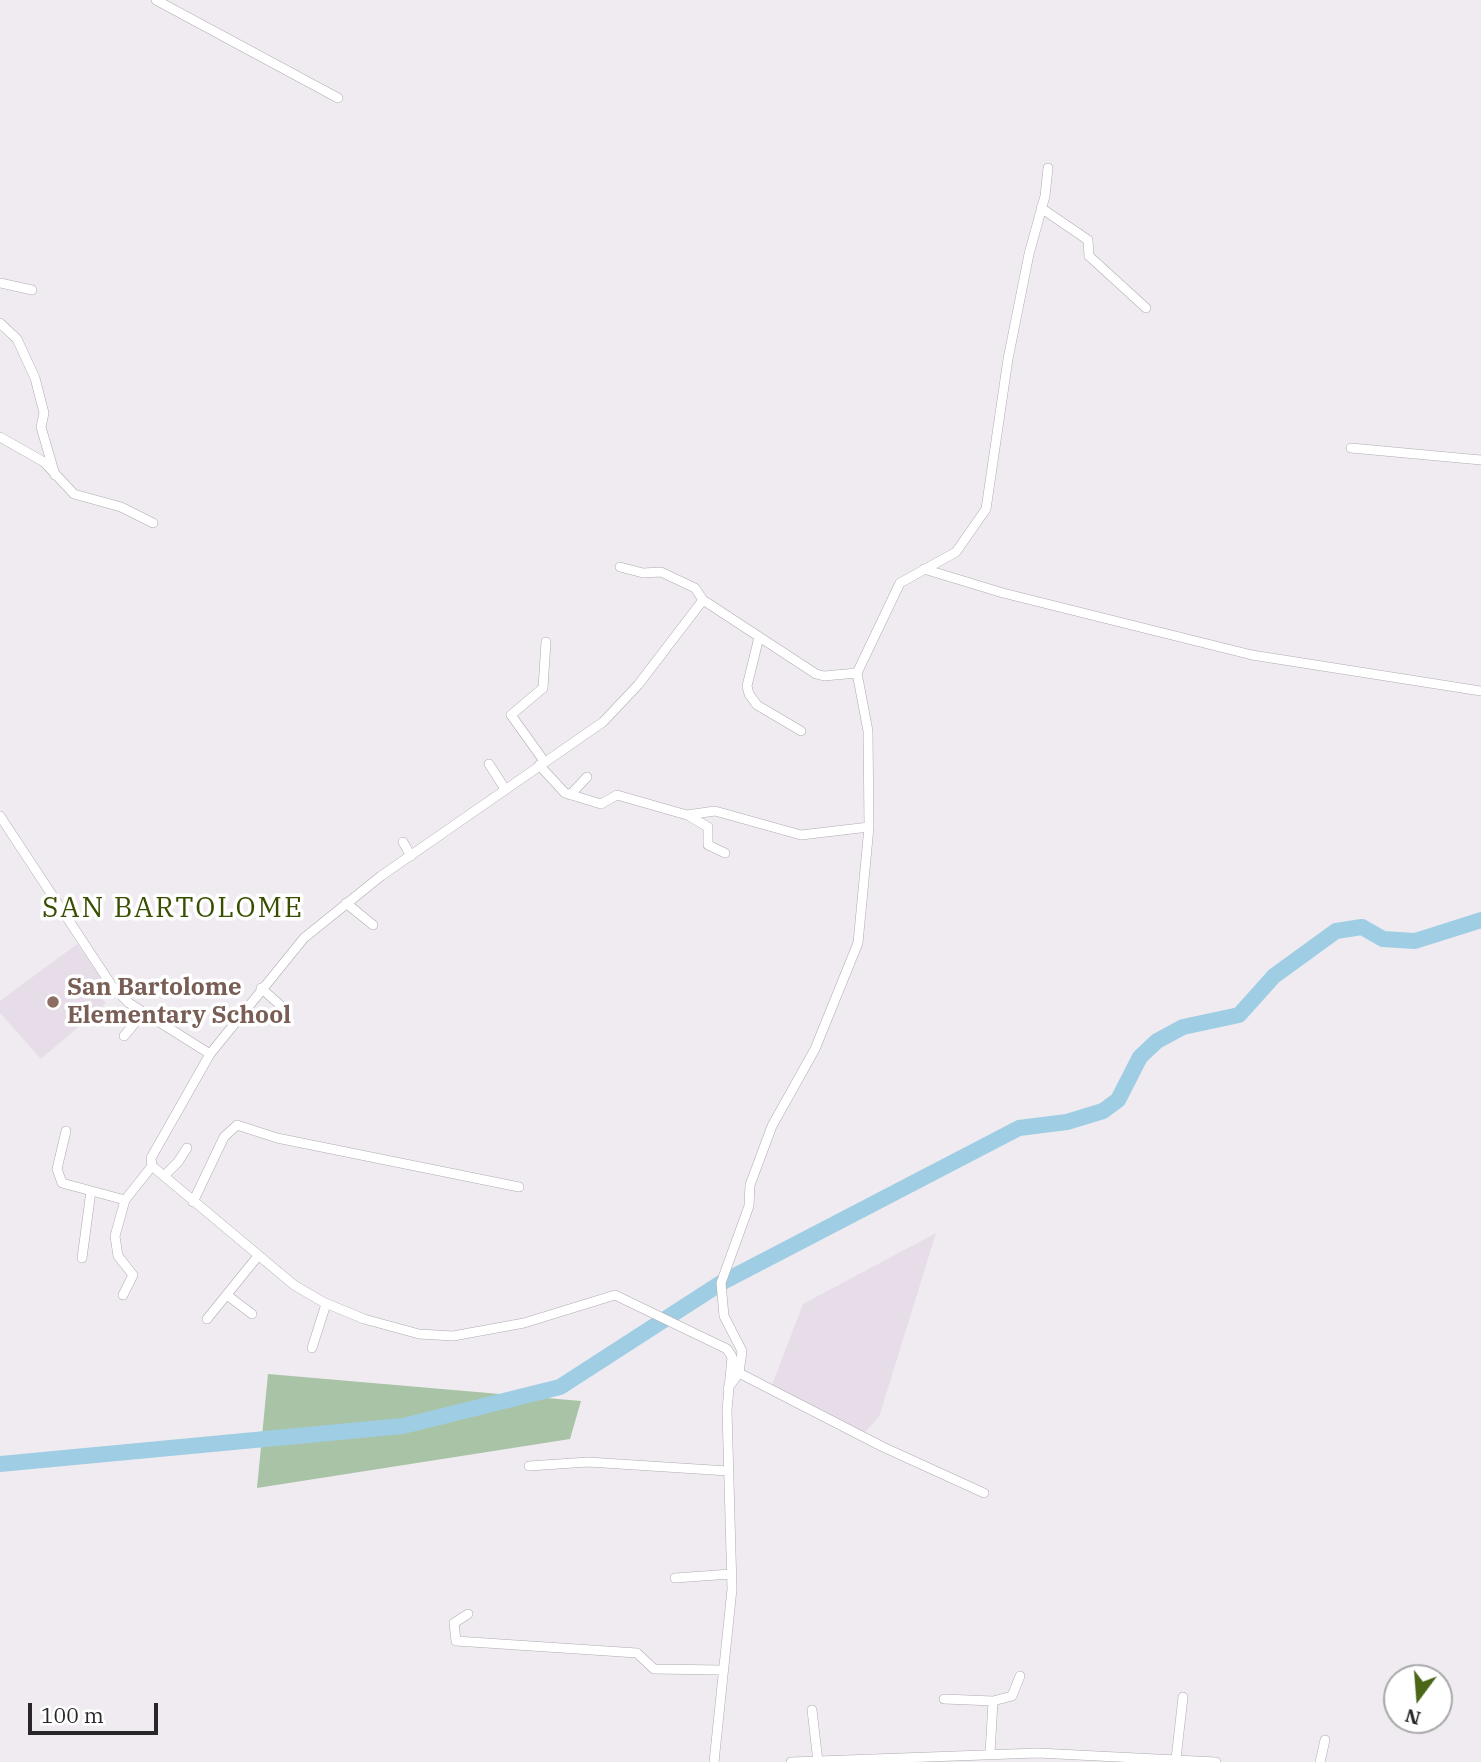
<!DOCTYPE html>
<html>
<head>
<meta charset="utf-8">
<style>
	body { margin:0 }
	#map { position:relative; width:1481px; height:1762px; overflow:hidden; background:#efebf1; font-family:"IBM Plex Serif",serif }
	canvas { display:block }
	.north { position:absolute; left:1383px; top:1664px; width:70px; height:70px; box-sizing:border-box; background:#fff; border:2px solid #a9a8a9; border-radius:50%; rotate:196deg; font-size:19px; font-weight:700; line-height:28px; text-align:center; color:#282629 }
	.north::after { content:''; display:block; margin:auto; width:24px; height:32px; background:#4b6617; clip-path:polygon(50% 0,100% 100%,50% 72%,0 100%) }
	.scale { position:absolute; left:28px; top:1703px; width:130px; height:32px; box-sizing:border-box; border:4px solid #282629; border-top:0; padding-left:9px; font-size:21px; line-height:24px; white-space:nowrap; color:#282629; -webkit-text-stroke:5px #fff; paint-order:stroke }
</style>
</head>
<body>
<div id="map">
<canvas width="1481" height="1762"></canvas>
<div class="north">N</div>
<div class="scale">100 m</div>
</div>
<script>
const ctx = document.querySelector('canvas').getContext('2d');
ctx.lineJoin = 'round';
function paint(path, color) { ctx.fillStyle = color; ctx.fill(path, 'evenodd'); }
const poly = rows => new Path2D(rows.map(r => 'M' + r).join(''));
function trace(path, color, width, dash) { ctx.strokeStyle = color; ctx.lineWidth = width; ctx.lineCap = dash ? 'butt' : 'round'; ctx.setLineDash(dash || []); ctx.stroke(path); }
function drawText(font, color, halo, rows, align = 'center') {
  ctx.font = font + ' "IBM Plex Serif",serif'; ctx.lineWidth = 7; ctx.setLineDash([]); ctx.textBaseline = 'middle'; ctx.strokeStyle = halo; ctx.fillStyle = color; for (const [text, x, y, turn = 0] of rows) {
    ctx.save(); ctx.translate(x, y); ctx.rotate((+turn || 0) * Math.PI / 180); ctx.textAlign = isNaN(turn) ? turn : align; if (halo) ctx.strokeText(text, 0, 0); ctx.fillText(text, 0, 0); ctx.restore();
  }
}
const built = poly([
	[77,944,103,981,93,988,106,1003,41,1059,0,1013,0,1001],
	[936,1233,879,1417,863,1434,772,1385,803,1304]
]);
const green = poly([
	[268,1374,581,1401,570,1439,257,1488]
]);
const river = poly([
	[0,1464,403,1426,560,1387,721,1283,1019,1128,1067,1122,1103,1111,1118,1100,1140,1057,1157,1041,1183,1027,1239,1015,1274,976,1336,931,1362,927,1383,939,1415,941,1481,920]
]);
const minor = poly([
	[156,0,338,98],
	[1041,208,1088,240,1089,256,1146,308],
	[0,283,32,290],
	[0,323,17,339,35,378,44,413,41,427,55,475],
	[0,437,44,462,74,494,121,507,153,523],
	[1351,448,1481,460],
	[620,567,643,573,661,572,695,588,703,600],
	[924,569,1003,593,1252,655,1481,691],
	[759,637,747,686,749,694,757,705,801,731],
	[544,761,511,715,543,688,546,642],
	[489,764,505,789],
	[539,765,565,793,601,804,617,795,687,815,715,811,801,835,869,827],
	[570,795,587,777],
	[0,816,112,986,129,1003,210,1054],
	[689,816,708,827,708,845,725,853],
	[403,842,411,856],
	[346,903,373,925],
	[261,988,280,1005],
	[124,1036,144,1012],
	[66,1131,57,1169,62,1183,125,1200,152,1166],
	[164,1176,178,1162,187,1148],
	[193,1202,224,1137,237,1125,277,1138,519,1187],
	[82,1258,91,1191],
	[123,1295,133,1275,118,1256,115,1236,125,1200],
	[227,1295,252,1314],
	[207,1319,258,1256],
	[312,1348,326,1304],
	[739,1373,883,1447,984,1493],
	[728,1388,739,1373,742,1351,724,1316,721,1283,749,1206,750,1185,772,1126,815,1049,858,943,869,827,868,731,857,673,900,583,956,552,986,509,1008,359,1029,254,1045,196,1048,168],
	[529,1466,588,1462,728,1471],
	[675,1578,731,1574],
	[468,1614,454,1623,456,1641,637,1653,654,1669,721,1670],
	[944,1699,993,1701,990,1754],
	[993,1701,1012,1696,1020,1676],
	[812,1710,818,1762],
	[1176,1759,1183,1697],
	[714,1762,732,1589,727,1410,732,1357,727,1349,615,1295,524,1323,453,1336,419,1334,364,1319,323,1302,294,1285,152,1166,151,1158,210,1054,304,938,381,876,603,722,638,685,703,600,816,674,824,676,857,673],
	[791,1762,1038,1753,1216,1762],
	[1320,1762,1325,1740]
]);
const markers = [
	[53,1002,7,"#8d6e63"]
];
const educationNames = [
	["San Bartolome",67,988],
	["Elementary School",67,1016]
];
const quarterNames = [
	["SAN BARTOLOME",173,909]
];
paint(built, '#e6dde9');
paint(green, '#a9c3a7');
trace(river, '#9fcee4', 16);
trace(minor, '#afabb1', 10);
trace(minor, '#fff', 9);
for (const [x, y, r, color] of markers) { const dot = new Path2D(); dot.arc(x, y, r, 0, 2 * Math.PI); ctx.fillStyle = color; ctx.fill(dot); trace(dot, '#fff', 2.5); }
drawText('bold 24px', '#785e54', '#fff', educationNames, 'left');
ctx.letterSpacing = '2px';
drawText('28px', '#384f02', '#fff', quarterNames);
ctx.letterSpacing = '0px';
</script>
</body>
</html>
